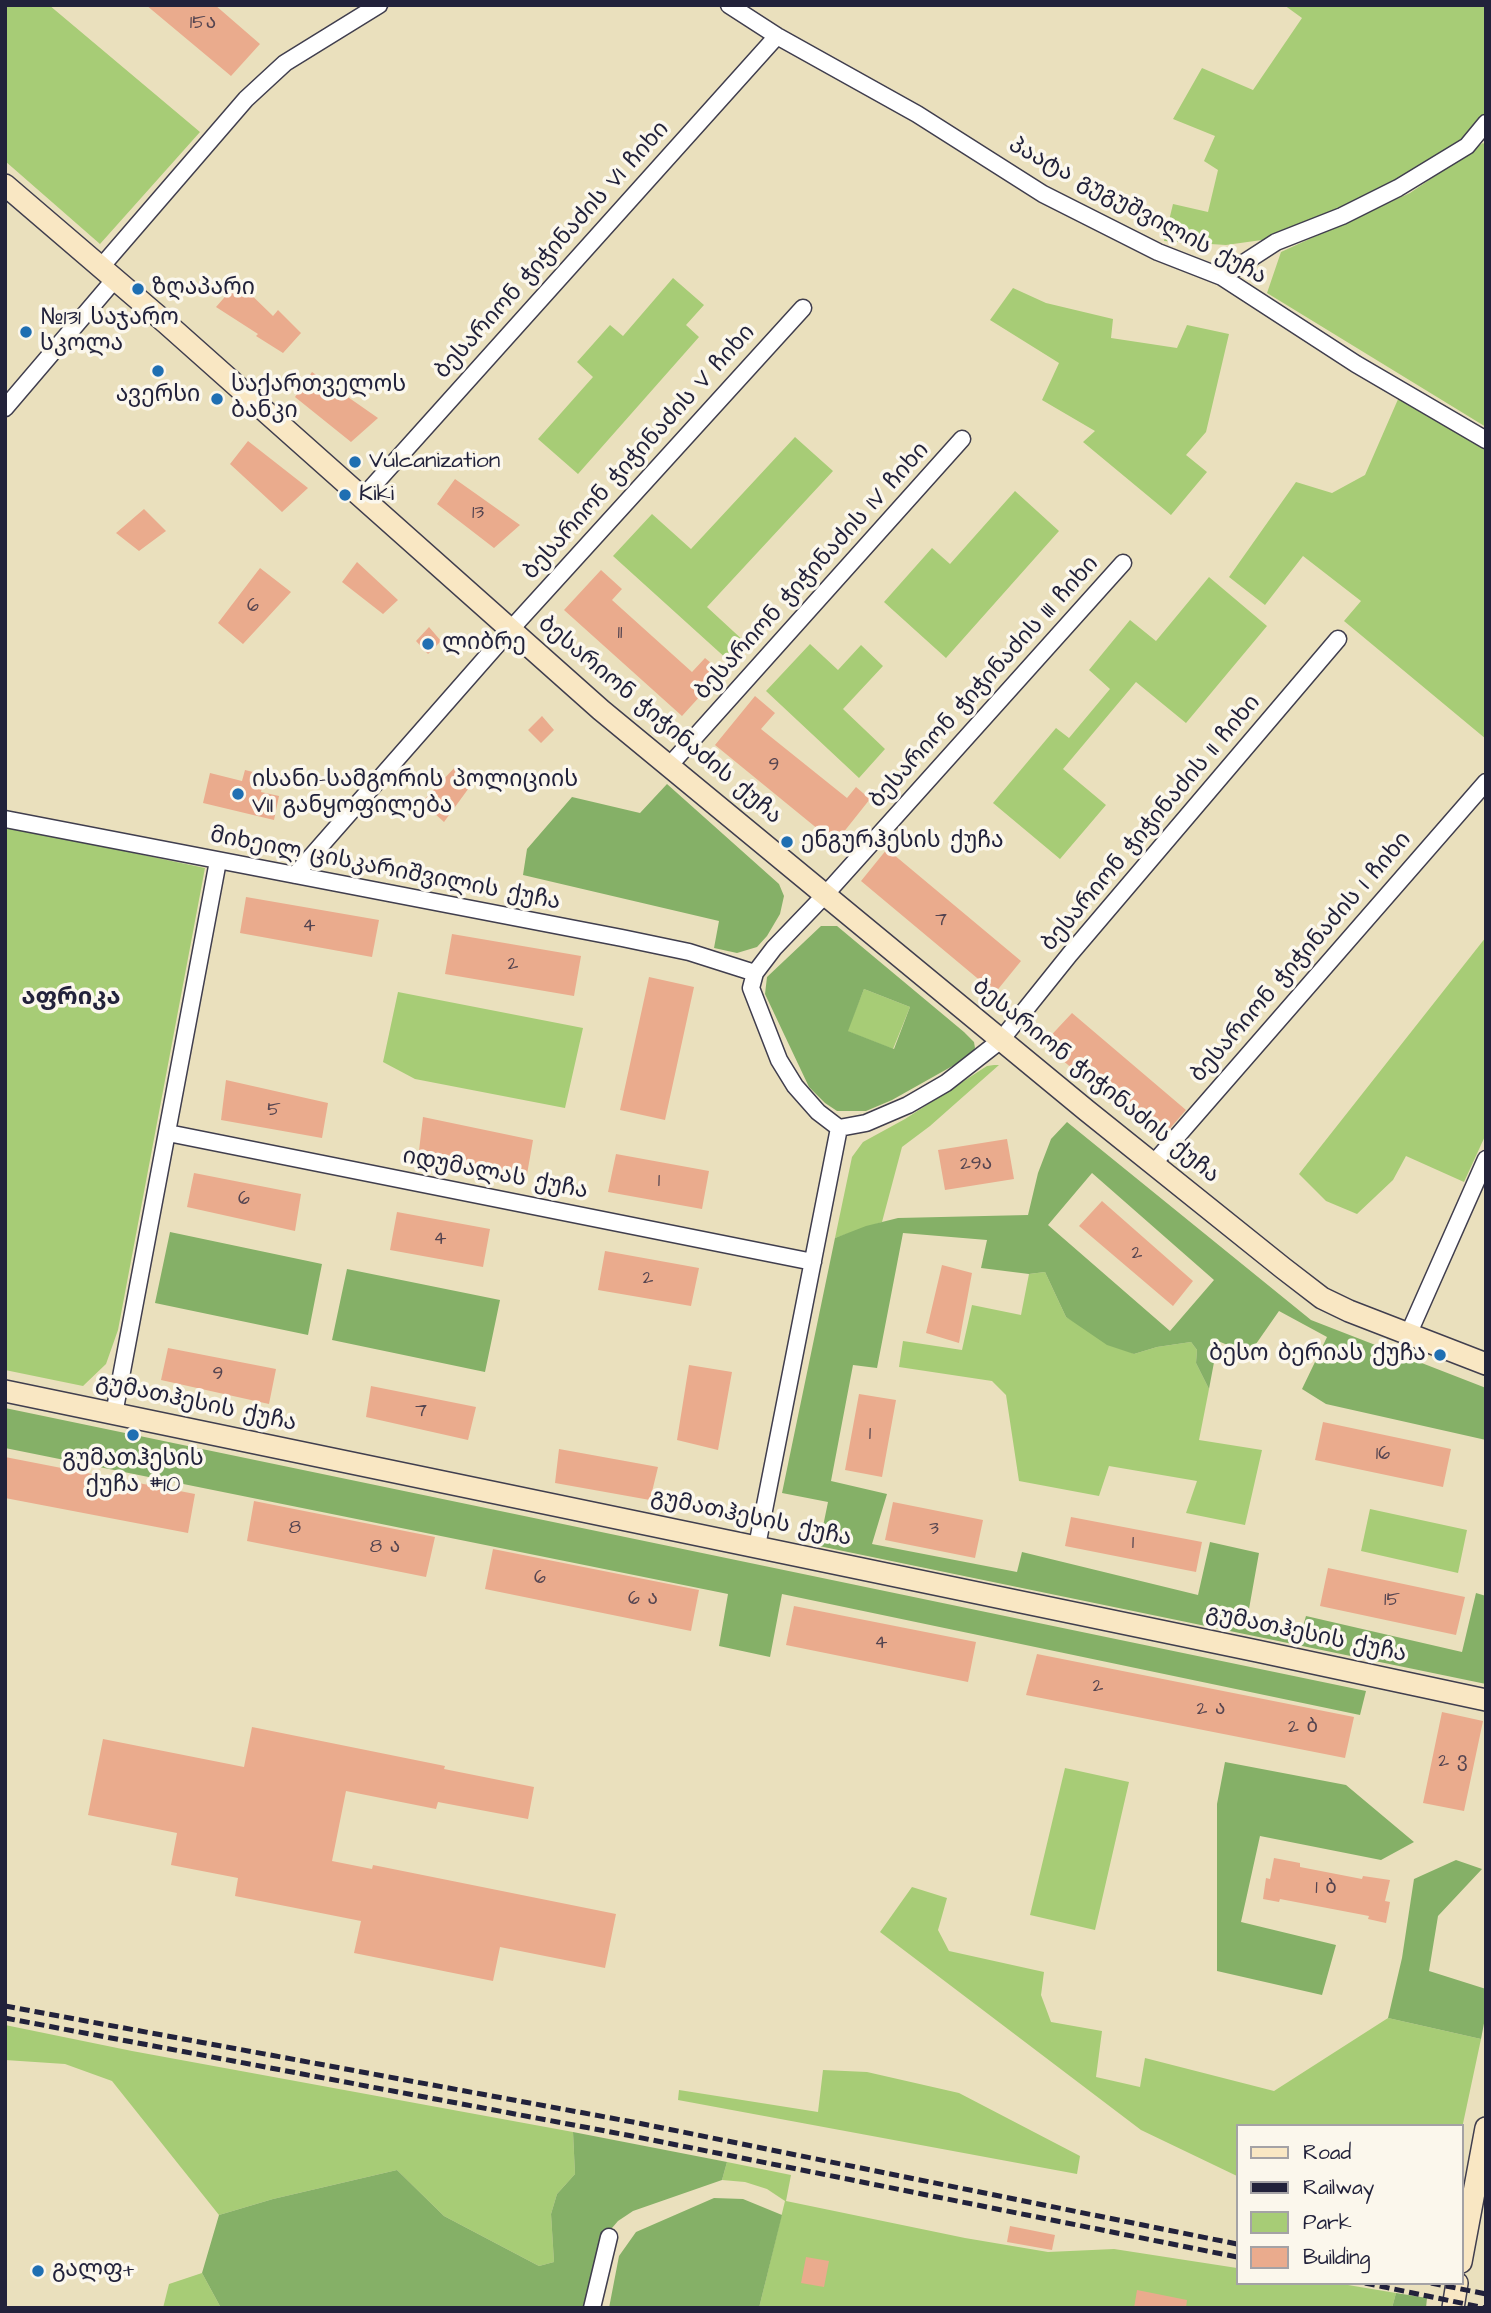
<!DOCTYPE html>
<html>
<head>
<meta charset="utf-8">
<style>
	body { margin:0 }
	#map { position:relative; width:1491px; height:2313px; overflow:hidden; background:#eae0bd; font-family:"Architects Daughter",sans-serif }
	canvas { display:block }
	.frame { position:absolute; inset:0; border:7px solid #22223b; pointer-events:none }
	.legend { position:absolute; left:1236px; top:2124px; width:228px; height:161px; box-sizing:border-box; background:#fbf7ec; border:2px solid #a4a2a5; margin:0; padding:9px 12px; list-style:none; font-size:21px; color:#22223b }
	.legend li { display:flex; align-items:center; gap:14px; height:35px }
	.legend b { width:35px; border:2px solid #a4a2a5 }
</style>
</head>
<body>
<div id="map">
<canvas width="1491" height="2313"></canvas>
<div class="frame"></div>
<ul class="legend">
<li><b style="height:9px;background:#f9e7c3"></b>Road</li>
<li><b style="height:9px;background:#22223b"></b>Railway</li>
<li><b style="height:19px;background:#a7cc76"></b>Park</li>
<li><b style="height:19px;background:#eaab8d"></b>Building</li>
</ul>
</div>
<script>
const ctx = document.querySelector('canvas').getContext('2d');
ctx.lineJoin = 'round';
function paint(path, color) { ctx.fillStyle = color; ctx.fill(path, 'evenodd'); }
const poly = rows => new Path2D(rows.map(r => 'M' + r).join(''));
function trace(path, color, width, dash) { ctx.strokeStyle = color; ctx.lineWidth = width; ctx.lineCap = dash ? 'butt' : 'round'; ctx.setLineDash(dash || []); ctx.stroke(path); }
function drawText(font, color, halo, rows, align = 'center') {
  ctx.font = font + ' "Architects Daughter","Noto Sans Georgian",sans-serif'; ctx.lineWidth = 7; ctx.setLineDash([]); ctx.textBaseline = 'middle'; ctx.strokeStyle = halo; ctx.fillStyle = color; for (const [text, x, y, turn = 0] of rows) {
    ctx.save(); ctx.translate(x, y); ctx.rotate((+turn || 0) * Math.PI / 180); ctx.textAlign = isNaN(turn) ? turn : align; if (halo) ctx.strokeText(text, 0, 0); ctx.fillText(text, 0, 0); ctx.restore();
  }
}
const green = poly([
	[5,5,49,5,200,132,100,244,5,161],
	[1284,5,1486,5,1486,114,1464,140,1372,196,1269,239,1226,245,1164,241,1173,204,1208,212,1218,170,1204,161,1215,136,1173,119,1202,68,1253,90,1302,18],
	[1483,143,1486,145,1486,427,1267,293,1281,252,1410,193],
	[673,278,704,305,686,325,699,337,578,474,538,439,593,377,577,362,610,325,623,336],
	[1013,288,1046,303,1113,319,1111,338,1177,348,1187,325,1229,334,1206,432,1186,455,1207,472,1171,515,1083,442,1095,431,1042,400,1059,363,990,320],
	[1399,397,1486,446,1486,739,1344,621,1361,601,1303,556,1265,605,1229,577,1296,482,1332,493,1365,475],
	[795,437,833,471,707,607,746,643,729,661,613,556,652,514,691,549],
	[1015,491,1059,531,946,658,884,602,932,548,950,564],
	[1209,577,1267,626,1186,723,1136,682,1063,769,1106,805,1060,859,993,803,1056,728,1069,738,1110,689,1089,670,1130,620,1156,641],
	[810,644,838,670,861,645,883,666,843,709,885,749,859,778,766,691],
	[5,826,205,868,118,1330,106,1364,83,1386,5,1370],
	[1486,937,1486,1134,1464,1182,1406,1156,1393,1180,1357,1214,1326,1201,1299,1174],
	[864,989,910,1007,893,1049,847,1031],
	[398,992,583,1028,565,1108,415,1079,383,1062],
	[994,1065,999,1065,930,1126,902,1147,882,1222,835,1238,852,1157,863,1142,905,1119,987,1066],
	[1045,1272,1066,1317,1134,1354,1157,1347,1191,1342,1197,1350,1196,1363,1209,1389,1199,1440,1262,1450,1245,1525,1186,1513,1197,1481,1109,1466,1099,1496,1019,1481,1006,1395,992,1381,899,1367,903,1341,962,1350,972,1305,1021,1315,1029,1274],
	[1370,1509,1467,1530,1458,1573,1361,1551],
	[1065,1768,1129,1782,1095,1930,1030,1915],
	[912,1887,947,1898,938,1930,949,1951,1044,1972,1041,1995,1051,2022,1102,2031,1096,2077,1140,2087,1145,2058,1274,2091,1388,2018,1481,2039,1461,2133,1461,2126,1237,2126,1237,2176,1141,2130,880,1932],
	[5,2025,132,2051,573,2132,575,2174,557,2194,551,2214,554,2262,539,2266,444,2216,397,2170,273,2199,219,2215,112,2081,65,2064,5,2060],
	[823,2070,867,2072,959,2093,1080,2156,1077,2174,678,2100,679,2090,818,2112],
	[727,2162,791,2175,786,2201,965,2238,1048,2252,1114,2249,1237,2268,1237,2283,1336,2283,1396,2293,1392,2308,759,2308,785,2201,767,2189,745,2182,722,2180],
	[202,2273,221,2308,163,2308,169,2284]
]);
const forest = poly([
	[667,784,779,884,784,896,780,914,767,936,757,947,737,953,714,948,719,921,523,875,527,849,572,797,640,813],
	[821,926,837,926,964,1032,974,1042,975,1048,972,1055,892,1100,866,1111,837,1111,825,1103,809,1087,765,994,767,977],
	[864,989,910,1007,894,1049,848,1031],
	[1067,1122,1311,1320,1486,1388,1486,1440,1326,1404,1302,1389,1327,1337,1279,1311,1249,1354,1218,1341,1209,1389,1196,1363,1197,1350,1191,1342,1157,1347,1134,1354,1107,1345,1066,1317,1045,1272,1029,1274,981,1268,987,1240,903,1233,877,1368,853,1365,831,1481,887,1494,872,1544,1017,1572,1022,1552,1198,1595,1210,1542,1259,1553,1247,1620,1301,1633,1306,1616,1462,1652,1476,1593,1486,1596,1486,1684,819,1546,828,1502,782,1493,835,1238,866,1226,898,1218,1028,1215,1038,1173,1051,1139],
	[1092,1173,1214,1280,1170,1331,1048,1225],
	[170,1232,322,1264,308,1335,155,1303],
	[347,1269,500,1300,485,1372,332,1340],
	[5,1408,1029,1621,1366,1691,1360,1715,782,1594,770,1657,719,1646,728,1594,5,1448],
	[1225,1762,1346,1785,1414,1842,1381,1860,1260,1836,1241,1922,1336,1945,1322,1995,1217,1971,1217,1804],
	[1456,1860,1482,1869,1438,1916,1429,1971,1486,1989,1486,2013,1481,2039,1388,2018,1402,1958,1414,1879],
	[573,2132,727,2162,722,2180,633,2211,618,2221,600,2242,585,2308,221,2308,202,2273,219,2215,273,2199,397,2170,444,2216,539,2266,554,2262,551,2214,557,2194,575,2174],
	[714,2198,743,2199,782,2215,759,2308,609,2308,619,2256,636,2232],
	[1396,2293,1427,2298,1426,2308,1392,2308]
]);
const building = poly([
	[146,5,215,5,260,44,231,76],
	[238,282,273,316,278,310,301,333,283,353,256,336,258,334,216,307],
	[312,372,378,418,351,442,295,397],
	[248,441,308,488,282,512,230,464],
	[455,479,520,525,494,548,437,504],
	[144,509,166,531,139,551,116,533],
	[357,562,398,600,383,614,342,582],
	[260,568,291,592,243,644,218,623],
	[601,570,622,589,612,600,692,672,705,658,722,672,682,716,564,610],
	[429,627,441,641,428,654,416,641],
	[755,696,775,713,761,729,847,798,856,787,870,799,835,843,715,745],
	[542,716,554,730,541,743,528,730],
	[458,764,474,781,444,822,422,802],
	[245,770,265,775,261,792,279,796,274,820,203,803,210,773,242,781],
	[887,849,1021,961,995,993,861,881],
	[246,897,379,920,372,957,240,933],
	[452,934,581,956,574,996,445,974],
	[649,977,694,987,665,1120,620,1110],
	[1072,1013,1186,1110,1159,1141,1043,1044],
	[226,1080,328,1103,322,1138,221,1120],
	[423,1117,533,1140,526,1180,418,1159],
	[1007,1139,1014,1179,945,1190,938,1150],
	[616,1154,709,1171,702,1209,608,1192],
	[194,1173,301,1194,295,1231,187,1207],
	[1102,1201,1193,1281,1173,1306,1079,1226],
	[397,1212,490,1229,483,1267,390,1250],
	[605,1251,699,1268,691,1306,598,1290],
	[942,1265,972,1273,959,1343,926,1333],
	[168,1348,276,1369,269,1404,161,1380],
	[689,1365,732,1372,718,1450,677,1440],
	[371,1386,476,1407,468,1440,366,1417],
	[859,1394,896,1400,882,1477,845,1470],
	[1323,1422,1451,1449,1443,1487,1315,1460],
	[559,1449,658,1467,650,1500,555,1483],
	[5,1457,195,1494,188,1533,5,1498],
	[254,1501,435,1537,426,1577,247,1541],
	[893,1502,983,1520,975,1558,885,1540],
	[1071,1517,1202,1542,1196,1572,1065,1546],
	[493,1549,699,1590,691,1631,485,1589],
	[1328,1568,1465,1597,1456,1635,1320,1606],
	[794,1606,976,1642,968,1682,786,1645],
	[1037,1654,1354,1717,1345,1758,1026,1695],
	[1442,1712,1483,1721,1464,1811,1423,1803],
	[252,1727,445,1766,444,1769,534,1787,528,1819,438,1802,436,1809,346,1791,332,1861,372,1869,373,1865,616,1914,605,1968,500,1947,493,1981,354,1953,361,1921,235,1896,238,1878,171,1865,177,1833,88,1815,103,1739,244,1767],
	[1274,1858,1300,1863,1300,1867,1362,1879,1363,1876,1390,1880,1385,1901,1390,1902,1386,1923,1368,1919,1369,1916,1280,1899,1279,1902,1263,1899,1266,1878,1270,1879],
	[1010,2226,1055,2235,1052,2250,1007,2242],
	[806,2257,829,2261,824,2287,801,2283],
	[1137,2290,1187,2300,1186,2308,1134,2308]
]);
const street = poly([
	[729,5,777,36,917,114,1043,194,1158,252,1222,277,1356,364,1486,440],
	[101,267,246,99,285,63,379,5],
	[1222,277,1276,242,1342,216,1398,188,1467,146,1486,123],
	[5,408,115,279],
	[363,497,777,36],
	[1123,563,824,896,774,948,755,973,751,988,779,1060,795,1086,818,1112,839,1128,866,1123,908,1105,946,1083,1001,1040,1070,954,1338,639],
	[669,766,962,439],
	[5,819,622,938,689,952,755,973],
	[295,875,511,629,803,308],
	[168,1133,813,1262],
	[1153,1164,1486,782],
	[1408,1335,1486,1159],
	[114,1414,218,861],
	[757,1546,839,1128],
	[592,2308,609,2237]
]);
const secondary = poly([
	[5,185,166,323,601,710,1086,1110,1283,1268,1322,1298,1349,1311,1486,1364],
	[5,1391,1257,1651,1486,1700],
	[1461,2262,1486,2128],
	[1453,2308,1457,2283]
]);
const rail = poly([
	[5,2006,638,2123,1237,2244],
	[5,2018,632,2136,1237,2257],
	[1365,2283,1485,2308],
	[1431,2283,1486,2294]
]);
const markers = [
	[138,289,7,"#1f6fb2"],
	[26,332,7,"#1f6fb2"],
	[158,371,7,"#1f6fb2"],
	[217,399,7,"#1f6fb2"],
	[355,462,7,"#1f6fb2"],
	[345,495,7,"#1f6fb2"],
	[428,644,7,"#1f6fb2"],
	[238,794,7,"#1f6fb2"],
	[787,842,7,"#1f6fb2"],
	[1440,1355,7,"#1f6fb2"],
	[133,1435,7,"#1f6fb2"],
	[38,2271,7,"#1f6fb2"]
];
const numberNames = [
	["15ა",203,24],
	["13",478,514],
	["6",253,607],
	["11",620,634],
	["9",774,766],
	["7",941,921],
	["4",309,927],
	["2",513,965],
	["5",274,1111],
	["29ა",976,1165],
	["1",659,1182],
	["6",244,1200],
	["4",440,1240],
	["2",1137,1254],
	["2",648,1279],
	["9",218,1375],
	["7",421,1412],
	["1",870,1435],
	["16",1383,1455],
	["8",295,1529],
	["3",934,1530],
	["1",1133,1544],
	["8 ა",385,1548],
	["6",540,1579],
	["6 ა",643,1600],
	["15",1392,1601],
	["4",881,1644],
	["2",1098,1687],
	["2 ა",1211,1710],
	["2 ბ",1303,1728],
	["2 ვ",1453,1762],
	["1 ბ",1326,1889]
];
const streetNames = [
	["პაატა გუგუშვილის ქუჩა",1137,212,28],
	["ბესარიონ ჭიჭინაძის VI ჩიხი",553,251,-48],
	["ბესარიონ ჭიჭინაძის V ჩიხი",640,453,-48],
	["ბესარიონ ჭიჭინაძის IV ჩიხი",813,572,-48],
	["ბესარიონ ჭიჭინაძის III ჩიხი",985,683,-48],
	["ბესარიონ ჭიჭინაძის ქუჩა",659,721,40],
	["ბესარიონ ჭიჭინაძის II ჩიხი",1152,824,-50],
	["მიხეილ ცისკარიშვილის ქუჩა",385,870,11],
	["ბესარიონ ჭიჭინაძის I ჩიხი",1302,958,-49],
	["ბესარიონ ჭიჭინაძის ქუჩა",1095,1082,39],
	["იდუმალას ქუჩა",495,1175,11],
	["გუმათჰესის ქუჩა",196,1404,12],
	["გუმათჰესის ქუჩა",751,1519,12],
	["გუმათჰესის ქუჩა",1306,1635,12]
];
const poiNames = [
	["ზღაპარი",152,289],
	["№131 საჯარო",40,319],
	["სკოლა",40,345],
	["საქართველოს",231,386],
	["ბანკი",231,412],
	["ავერსი",158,396,"center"],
	["Vulcanization",369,462],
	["Kiki",359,495],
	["ლიბრე",442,644],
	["ისანი-სამგორის პოლიციის",252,781],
	["VII განყოფილება",252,807],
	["ენგურჰესის ქუჩა",801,842],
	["ბესო ბერიას ქუჩა",1426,1355,"right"],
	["გუმათჰესის",133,1460,"center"],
	["ქუჩა #10",133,1486,"center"],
	["გალფ+",52,2271]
];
const neighbourhoodNames = [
	["აფრიკა",71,999]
];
paint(green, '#a7cc76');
paint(forest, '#85b067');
paint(building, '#eaab8d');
trace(street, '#403e4e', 19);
trace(secondary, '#403e4e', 24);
trace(street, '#fff', 16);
trace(secondary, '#f9e7c3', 21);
trace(rail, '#22223b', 5, [10, 5]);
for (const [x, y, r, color] of markers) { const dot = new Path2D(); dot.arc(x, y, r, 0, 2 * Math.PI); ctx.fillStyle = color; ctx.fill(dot); trace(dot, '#fbf7ec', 2.5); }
drawText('19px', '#544450', null, numberNames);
drawText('23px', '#22223b', '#fbf7ec', streetNames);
drawText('23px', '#22223b', '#fbf7ec', poiNames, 'left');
drawText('bold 24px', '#22223b', '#fbf7ec', neighbourhoodNames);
</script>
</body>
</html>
